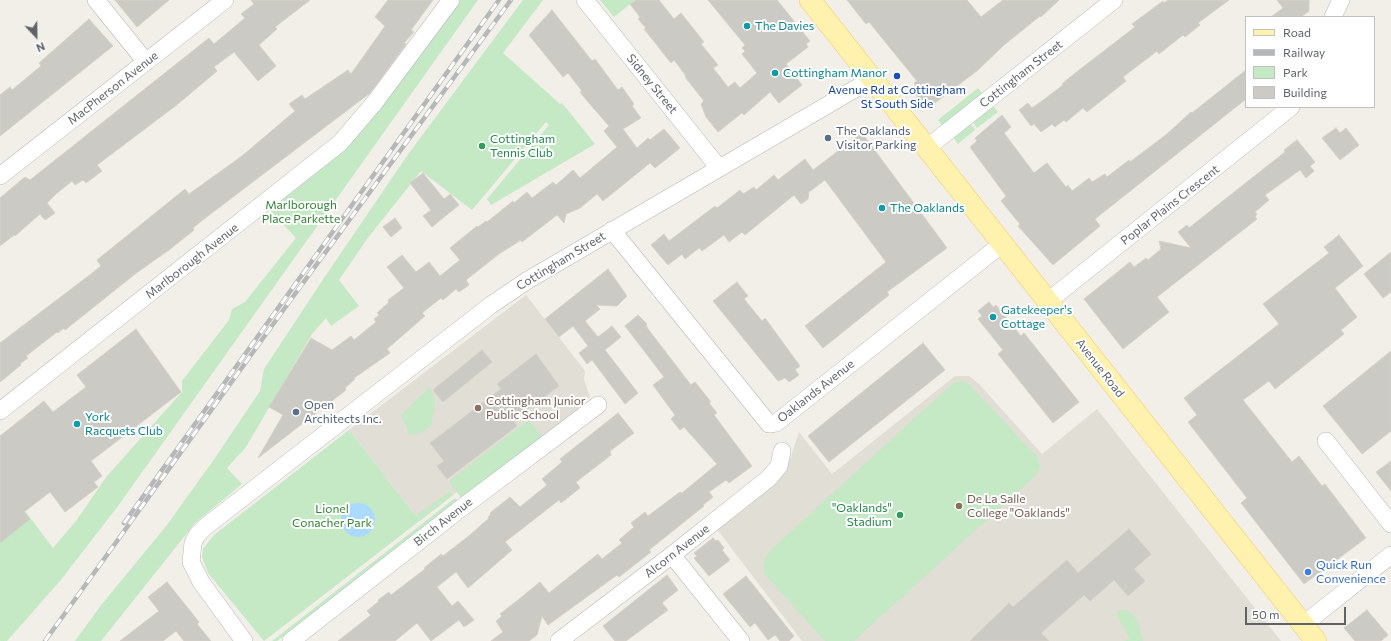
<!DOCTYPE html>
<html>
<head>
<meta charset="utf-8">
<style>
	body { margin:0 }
	#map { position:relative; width:1391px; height:641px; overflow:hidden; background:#f1efe8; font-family:Commissioner,sans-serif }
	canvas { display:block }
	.legend { position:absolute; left:1245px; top:16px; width:130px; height:92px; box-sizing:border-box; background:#fff; border:1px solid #bfc1c3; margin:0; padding:5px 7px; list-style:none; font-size:12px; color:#5f6368 }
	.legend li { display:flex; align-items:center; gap:8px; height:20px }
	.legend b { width:20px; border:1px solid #bfc1c3 }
	.north { position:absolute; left:16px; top:16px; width:40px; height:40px; -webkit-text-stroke:3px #fff; paint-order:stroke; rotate:158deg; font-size:11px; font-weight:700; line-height:16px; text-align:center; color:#5f6368 }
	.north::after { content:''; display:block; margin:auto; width:14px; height:18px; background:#5f6368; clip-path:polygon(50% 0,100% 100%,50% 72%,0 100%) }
	.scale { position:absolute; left:1245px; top:607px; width:101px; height:18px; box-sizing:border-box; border:2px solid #5f6368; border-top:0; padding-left:5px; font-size:12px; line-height:14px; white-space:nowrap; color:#5f6368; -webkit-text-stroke:3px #fff; paint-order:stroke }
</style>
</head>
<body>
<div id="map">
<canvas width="1391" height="641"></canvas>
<ul class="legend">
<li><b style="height:5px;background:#fff2af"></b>Road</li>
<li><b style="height:5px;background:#b6b7b8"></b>Railway</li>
<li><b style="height:11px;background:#c5e8c5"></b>Park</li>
<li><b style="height:11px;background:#cccac5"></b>Building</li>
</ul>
<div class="north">N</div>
<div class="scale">50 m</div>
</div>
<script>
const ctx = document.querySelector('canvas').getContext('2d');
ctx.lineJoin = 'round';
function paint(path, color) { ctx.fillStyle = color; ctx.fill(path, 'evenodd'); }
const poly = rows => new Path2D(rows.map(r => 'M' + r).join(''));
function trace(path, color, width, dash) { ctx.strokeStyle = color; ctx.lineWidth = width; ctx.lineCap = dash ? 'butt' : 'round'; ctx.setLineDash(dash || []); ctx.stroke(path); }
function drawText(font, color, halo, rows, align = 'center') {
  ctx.font = font + ' Commissioner,sans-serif'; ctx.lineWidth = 4; ctx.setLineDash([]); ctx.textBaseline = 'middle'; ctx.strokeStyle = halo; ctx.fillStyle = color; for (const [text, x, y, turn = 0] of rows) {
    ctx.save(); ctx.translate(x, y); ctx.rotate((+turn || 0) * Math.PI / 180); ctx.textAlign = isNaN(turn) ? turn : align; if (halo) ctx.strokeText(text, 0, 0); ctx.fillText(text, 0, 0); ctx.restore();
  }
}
const education = poly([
	[526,295,585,371,584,379,590,398,582,397,576,401,579,409,462,499,457,492,420,521,349,430],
	[955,376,969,376,979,384,1042,454,1097,409,1281,641,802,641,716,528,784,473,789,462,799,432,832,474]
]);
const green = poly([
	[457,0,478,0,118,506,60,581,7,641,0,641,0,478,53,548,76,521,107,476,182,392,182,381,229,320,232,309,245,302,296,238,269,209],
	[523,0,543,0,503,53,560,104,562,103,595,144,491,205,487,199,549,125,546,122,472,210,421,171,367,239,339,280,359,306,331,326,326,318,312,334,246,447,227,468,242,484,195,523,101,641,75,641,102,604,167,525,215,458,260,391,264,369,324,278,409,153],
	[600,0,635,0,614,17],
	[978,88,984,95,947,123,942,125,938,120],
	[992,105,998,112,977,128,972,121],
	[970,123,975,130,958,144,953,137],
	[959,381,968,383,1038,458,1040,467,1037,474,854,641,825,641,766,576,763,567,765,558,773,548,952,384],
	[429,388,434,396,435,404,431,425,422,432,410,435,401,415],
	[529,421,543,437,462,499,449,481,523,424],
	[349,430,416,516,450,491,453,495,264,641,208,573,202,557,203,549,214,535],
	[455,498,459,502,277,641,272,641],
	[1122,610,1126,610,1137,619,1143,641,1123,641,1130,639,1117,616,1117,612]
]);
const water = poly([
	'341 520a17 17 0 1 1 34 0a17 17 0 1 1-34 0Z'
]);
const building = poly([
	[115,0,169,0,137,27,115,0],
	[251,0,310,0,275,27,277,29,259,45,276,66,258,81,234,52,214,67,217,71,178,104,97,165,102,171,86,183,83,180,75,185,72,181,56,194,47,203,55,213,45,220,40,214,15,236,14,235,0,246,0,198,25,177,30,180,209,38,214,44,245,18,241,14,254,4,251,0],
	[388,0,433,0,411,30,414,32,404,43,406,44,370,93,200,222,193,228,194,230,169,250,135,274,65,330,64,328,58,333,57,332,35,349,26,356,28,358,20,364,21,365,0,382,0,343,91,274,101,266,97,260,185,189,189,194,242,156,295,111,289,104,302,95,305,99,348,70,351,74,385,26,375,17,388,0],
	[636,0,659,0,674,19,681,13,704,42,701,44,718,65,713,68,728,87,735,82,740,88,757,73,742,54,745,51,742,48,745,45,708,0,777,0,810,41,806,44,808,47,786,64,802,85,779,103,770,92,744,115,742,113,718,132,706,117,701,104,704,101,685,77,686,76,674,60,671,63,644,29,646,28,638,19,640,17,630,4,636,0],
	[847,0,967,0,981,17,1003,0,1059,0,1041,17,1040,16,1004,45,978,70,927,109,911,89,916,86,914,83,917,81,869,22,866,24,847,0],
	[1168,0,1229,0,1198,23,1200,25,1185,37,1183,35,1159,54,1157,51,1123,77,1126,81,1087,112,1083,108,1066,122,1064,120,1055,127,1052,124,1041,132,1034,124,1031,126,1019,110,1028,103,1032,108,1042,101,1063,85,1062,84,1074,74,1135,27,1132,24,1163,1,1164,3,1168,0],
	[1277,0,1309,0,1309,11,1301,17,1271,17,1283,8,1277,0],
	[552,10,592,61,595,59,618,90,622,87,634,104,632,106,641,118,623,129,637,148,648,138,650,140,664,129,680,148,655,168,650,163,603,201,597,194,580,208,566,214,564,223,557,215,522,242,521,240,499,254,466,280,469,285,459,292,456,289,443,300,441,298,422,313,425,316,387,349,390,353,354,378,355,379,345,388,346,390,258,458,283,415,269,407,311,338,332,350,351,336,354,340,376,322,374,319,379,315,377,313,389,302,388,300,404,288,387,267,402,255,416,272,429,262,440,276,460,260,450,248,477,226,478,227,486,221,487,222,513,201,514,203,527,192,532,198,553,182,556,185,573,170,580,178,617,147,604,131,609,126,588,102,580,92,582,91,568,73,563,77,529,35,552,10],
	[89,19,113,46,0,136,0,95,10,87,12,90,41,66,39,63,89,19],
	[1246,70,1246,99,1095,219,1100,226,1053,265,1018,226,1020,224,1001,201,1006,196,970,147,977,141,975,138,1002,115,1011,127,1004,133,1034,173,1047,163,1066,187,1068,185,1072,191,1089,178,1092,182,1105,174,1107,177,1129,160,1130,162,1167,134,1191,112,1192,113,1246,70],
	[1336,128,1340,133,1346,128,1359,145,1340,160,1322,138,1336,128],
	[862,133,947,248,887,292,889,295,823,348,805,326,886,262,825,180,809,192,808,199,801,204,794,195,745,235,742,232,729,242,724,235,702,251,699,248,685,259,682,254,668,265,651,245,664,234,669,241,715,206,717,208,740,190,743,194,754,187,756,190,774,175,778,180,805,159,813,170,862,133],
	[1297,140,1315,162,1310,166,1314,171,1306,178,1300,170,1265,195,1269,200,1255,212,1257,214,1255,217,1257,219,1157,297,1169,312,1123,349,1084,299,1130,262,1134,267,1146,258,1148,260,1161,249,1159,241,1191,248,1178,232,1187,225,1189,228,1219,204,1285,152,1284,150,1297,140],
	[423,173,444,199,450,194,459,205,432,227,423,216,431,210,410,183,423,173],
	[395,218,402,228,391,237,383,227,395,218],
	[1339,235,1363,266,1335,288,1357,317,1341,330,1344,334,1275,389,1269,381,1243,400,1292,462,1299,456,1322,486,1325,484,1366,538,1304,584,1241,503,1247,498,1188,422,1197,415,1184,398,1279,324,1263,304,1329,253,1324,247,1339,235],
	[1391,252,1391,292,1383,298,1364,274,1391,252],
	[608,269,627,296,617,306,596,305,600,309,585,321,598,337,612,326,621,337,605,350,638,393,625,404,592,360,587,364,579,353,588,346,573,326,559,337,545,319,608,269],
	[737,282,748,296,744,299,762,321,765,318,800,366,795,370,799,375,789,382,785,378,778,381,713,301,737,282],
	[989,302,993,307,996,305,1021,336,1024,333,1079,402,1053,423,998,354,1003,350,978,319,982,316,978,311,989,302],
	[638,315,647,324,646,325,648,329,691,385,695,382,711,402,709,403,717,413,714,415,752,466,729,483,726,480,709,492,713,497,703,505,704,506,649,550,651,552,619,577,617,575,548,625,542,616,537,635,529,641,491,641,503,632,496,621,502,616,500,614,518,600,540,582,549,593,598,554,602,559,622,543,619,540,634,527,631,523,645,512,648,516,680,492,682,493,717,464,684,427,680,430,671,419,675,415,653,385,664,377,625,326,638,315],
	[136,329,181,392,91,461,102,476,94,482,98,487,65,512,50,492,24,512,30,519,0,543,0,436,44,401,53,412,86,387,77,375,136,329],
	[923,343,945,370,829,462,808,436,923,343],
	[482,350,492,362,443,402,433,390,482,350],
	[1391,351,1391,431,1362,454,1323,406,1391,351],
	[536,354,559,386,513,420,517,426,447,479,437,466,444,461,430,443,501,389,497,384,536,354],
	[618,413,634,433,610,451,611,455,576,482,580,488,561,503,559,500,505,542,512,550,468,588,456,572,437,587,452,606,458,601,474,620,464,627,459,620,431,641,417,623,395,641,338,641,371,615,367,611,379,601,378,600,389,592,391,595,425,569,424,568,441,554,443,556,470,535,489,518,488,517,491,514,490,513,510,497,520,507,547,485,542,479,562,462,560,459,618,413],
	[1391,461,1391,491,1376,472,1391,461],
	[1129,529,1151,554,1134,569,1145,581,1128,596,1114,580,1090,601,1084,595,1041,633,1049,641,970,641,1009,603,1013,607,1067,560,1078,573,1129,529],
	[713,538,716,541,718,540,724,548,722,550,730,560,709,576,694,558,697,556,694,553,713,538],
	[667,575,678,590,662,603,668,610,626,641,615,641,603,626,667,575],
	[746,576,794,636,789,641,780,641,775,635,768,640,755,623,750,627,723,594,746,576],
	[167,582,199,622,197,624,211,641,184,641,176,631,163,641,120,641,159,611,148,597,167,582],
	[1367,610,1388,635,1381,641,1355,641,1344,628,1367,610]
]);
const minor = poly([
	[96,0,146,62],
	[585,0,719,168],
	[1333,17,1341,0],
	[928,147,1114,0],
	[0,176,225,0],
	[612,230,769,424,776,423,1002,244],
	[1047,302,1291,107],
	[0,411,340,143,375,102,451,0],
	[1326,441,1391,524],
	[672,555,741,641],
	[1303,625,1391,555],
	[244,641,201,582,191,562,193,543,197,535,205,527,491,305,528,280,872,79],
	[291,641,464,506,598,405],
	[559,641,672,555,769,478,779,466,782,451]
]);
const major = poly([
	[810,0,1316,641]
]);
const rail = poly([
	[124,523,499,0],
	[45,641,292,298,511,0]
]);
const markers = [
	[747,26,4,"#0f9aa8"],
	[775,73,4,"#0f9aa8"],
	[897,76,4,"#1a4fb4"],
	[828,138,4,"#5c6f8a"],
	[482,146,4,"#2e9e5b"],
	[882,208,4,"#0f9aa8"],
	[993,317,4,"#0f9aa8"],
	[478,408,4,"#8d6e63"],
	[296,412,4,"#5c6f8a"],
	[77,424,4,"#0f9aa8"],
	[959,506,4,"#8d6e63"],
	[900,515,4,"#2e9e5b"],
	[1308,572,4,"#3f7fe0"]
];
const cultureNames = [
	["The Davies",755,26],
	["Cottingham Manor",783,73],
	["The Oaklands",890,208],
	["Gatekeeper's",1001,310],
	["Cottage",1001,324],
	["York",85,417],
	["Racquets Club",85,431]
];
const streetNames = [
	["Cottingham Street",1021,74,-38],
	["Sidney Street",652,84,51],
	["MacPherson Avenue",113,88,-38],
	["Poplar Plains Crescent",1170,205,-38],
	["Marlborough Avenue",192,261,-38],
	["Cottingham Street",561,261,-31],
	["Avenue Road",1100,368,52],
	["Oaklands Avenue",816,391,-38],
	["Birch Avenue",443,522,-38],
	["Alcorn Avenue",677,551,-38]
];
const transitNames = [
	["Avenue Rd at Cottingham",897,90],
	["St South Side",897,104]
];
const serviceNames = [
	["The Oaklands",836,131],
	["Visitor Parking",836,145],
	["Open",304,405],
	["Architects Inc.",304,419]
];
const leisureNames = [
	["Cottingham",490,139],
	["Tennis Club",490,153],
	["\"Oaklands\"",892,508,"right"],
	["Stadium",892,522,"right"]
];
const parkNames = [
	["Marlborough",301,205],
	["Place Parkette",301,219],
	["Lionel",332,509],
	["Conacher Park",332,523]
];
const educationNames = [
	["Cottingham Junior",486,401],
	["Public School",486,415],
	["De La Salle",967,499],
	["College \"Oaklands\"",967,513]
];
const shopNames = [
	["Quick Run",1316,565],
	["Convenience",1316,579]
];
paint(education, '#e1ded6');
paint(green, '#c5e8c5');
paint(water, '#aadaff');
paint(building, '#cccac5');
trace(building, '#d6d1c6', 1);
trace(minor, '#b5b8bc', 18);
trace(major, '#f2c960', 22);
trace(minor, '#fff', 17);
trace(major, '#fff2af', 21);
trace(rail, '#b6b7b8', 4.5);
trace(rail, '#fff', 3, [9]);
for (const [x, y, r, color] of markers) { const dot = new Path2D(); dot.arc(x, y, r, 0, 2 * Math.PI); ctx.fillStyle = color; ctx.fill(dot); trace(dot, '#fff', 1.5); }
drawText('12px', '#0d838f', '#fff', cultureNames, 'left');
drawText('12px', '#5f6368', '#fff', streetNames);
drawText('12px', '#164399', '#fff', transitNames);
drawText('12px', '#4e5e75', '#fff', serviceNames, 'left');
drawText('12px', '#27864d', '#fff', leisureNames, 'left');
drawText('12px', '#348238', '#fff', parkNames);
drawText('12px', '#785e54', '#fff', educationNames, 'left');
drawText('12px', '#366cbe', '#fff', shopNames, 'left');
</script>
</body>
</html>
